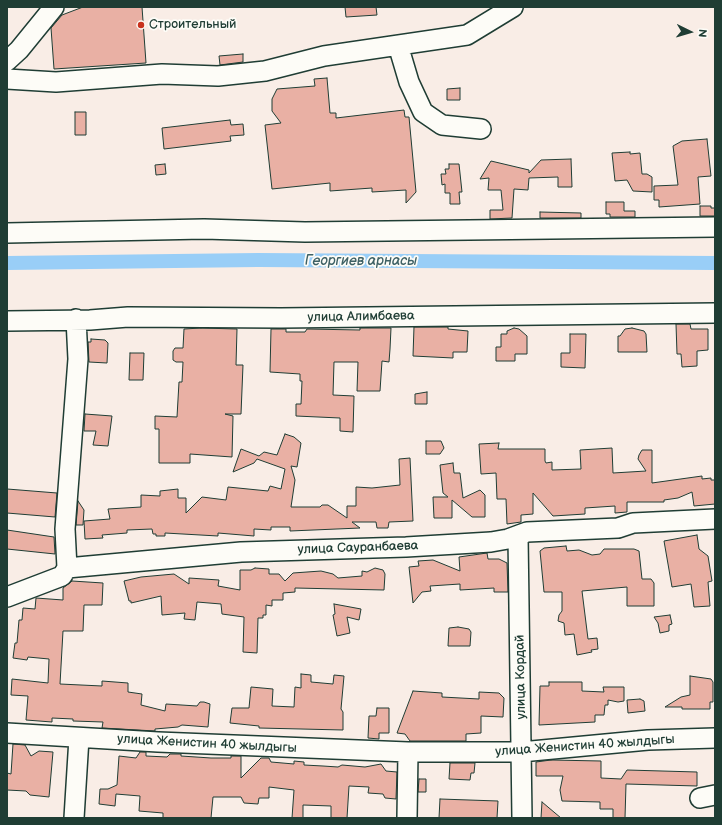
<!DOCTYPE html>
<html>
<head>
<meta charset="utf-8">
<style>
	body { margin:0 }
	#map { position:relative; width:722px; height:825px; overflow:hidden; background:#f9ede6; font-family:"Balsamiq Sans",sans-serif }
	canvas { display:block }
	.frame { position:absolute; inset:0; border:8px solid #1f3d34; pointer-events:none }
	.north { position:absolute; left:670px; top:12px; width:40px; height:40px; -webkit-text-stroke:3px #fdfcf7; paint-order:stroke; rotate:95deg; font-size:11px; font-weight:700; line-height:16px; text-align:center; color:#1f3d34 }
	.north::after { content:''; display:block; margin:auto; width:14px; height:18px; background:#1f3d34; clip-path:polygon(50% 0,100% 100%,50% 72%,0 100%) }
</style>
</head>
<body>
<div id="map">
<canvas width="722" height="825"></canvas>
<div class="frame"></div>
<div class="north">N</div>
</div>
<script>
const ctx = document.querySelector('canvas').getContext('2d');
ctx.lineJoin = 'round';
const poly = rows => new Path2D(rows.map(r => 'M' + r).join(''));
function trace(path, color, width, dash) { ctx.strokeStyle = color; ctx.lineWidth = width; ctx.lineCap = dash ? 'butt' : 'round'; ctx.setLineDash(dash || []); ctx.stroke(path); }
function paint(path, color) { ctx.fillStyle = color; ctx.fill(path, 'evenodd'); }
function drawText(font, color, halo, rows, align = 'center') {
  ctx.font = font + ' "Balsamiq Sans",sans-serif'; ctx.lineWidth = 3.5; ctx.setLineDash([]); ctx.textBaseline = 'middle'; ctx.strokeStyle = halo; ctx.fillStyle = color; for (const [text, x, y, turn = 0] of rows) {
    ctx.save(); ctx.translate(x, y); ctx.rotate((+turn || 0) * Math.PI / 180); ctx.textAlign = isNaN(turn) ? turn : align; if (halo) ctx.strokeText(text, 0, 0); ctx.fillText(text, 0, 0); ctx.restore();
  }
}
const canal = poly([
	[7,263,258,260,715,263]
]);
const building = poly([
	[83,7,142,7,146,63,54,69,51,28,62,15,83,7],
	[345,7,376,7,377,15,346,17,345,7],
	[243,54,243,62,220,65,219,56,243,54],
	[327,78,330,113,336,113,336,118,404,110,405,117,409,117,416,192,406,203,406,190,372,192,372,188,330,191,330,183,272,189,265,125,281,123,272,111,272,99,277,89,315,86,314,79,327,78],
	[460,88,460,100,447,100,447,89,460,88],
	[75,112,86,112,86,135,75,135,75,112],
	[230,120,231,125,243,124,244,135,230,136,231,141,164,149,162,128,230,120],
	[707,139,711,176,698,177,700,204,659,207,659,200,654,200,654,186,678,185,673,146,682,141,707,139],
	[630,152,630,154,640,153,642,174,647,174,652,177,652,192,633,191,627,180,615,181,612,153,630,152],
	[571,159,572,187,558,187,558,177,529,178,528,190,514,189,512,218,490,219,490,210,503,210,501,190,488,190,489,178,480,179,491,161,529,170,529,173,541,160,571,159],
	[165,164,166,174,156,175,155,165,165,164],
	[449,164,459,164,462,192,459,192,460,204,450,204,450,193,445,193,445,184,442,185,441,174,446,174,445,169,449,169,449,164],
	[606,202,624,202,624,211,635,211,635,217,610,217,610,214,606,214,606,202],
	[700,206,711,206,711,208,715,208,715,216,700,216,700,206],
	[540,212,581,213,581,218,540,218,540,212],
	[676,324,690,324,691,329,708,329,708,350,697,351,697,366,682,367,681,354,677,354,676,324],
	[414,327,448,327,448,329,468,331,467,352,453,352,453,358,413,356,414,327],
	[201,328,237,329,236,365,243,365,241,414,225,414,233,416,232,457,190,454,190,463,159,463,159,429,155,429,155,416,177,417,179,382,182,382,183,362,176,362,173,360,173,351,175,348,183,348,184,329,201,328],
	[360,328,391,328,390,349,389,362,382,361,380,391,357,391,358,362,334,362,333,395,354,396,353,432,340,431,340,418,296,416,296,404,301,404,302,381,300,381,300,374,270,372,271,329,286,329,286,332,305,332,307,329,360,330,360,328],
	[514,328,519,329,527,336,527,354,515,354,515,361,496,361,496,347,501,347,501,334,507,334,507,331,514,328],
	[632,328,644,331,646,334,647,352,618,352,618,336,620,336,625,329,632,328],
	[570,334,586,334,585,368,561,367,561,353,570,353,570,334],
	[91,339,105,340,108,343,107,363,89,362,88,342,91,342,91,339],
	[130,353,144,353,143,380,129,380,130,353],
	[427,392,427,404,415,404,415,394,427,392],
	[85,414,112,416,108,446,93,445,96,431,84,431,85,414],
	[285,434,294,437,301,443,297,467,291,466,295,480,291,507,320,507,322,505,328,505,347,518,347,506,356,506,356,487,372,488,400,485,399,459,410,458,413,521,389,522,388,528,377,528,376,522,352,522,360,528,290,531,290,527,271,527,271,530,254,529,254,536,218,533,218,536,165,533,165,536,156,536,156,534,153,534,152,529,127,530,127,533,102,535,103,538,85,539,84,521,110,519,108,509,141,507,141,495,160,496,160,491,178,489,178,498,186,498,186,513,202,497,226,500,228,487,268,491,270,486,281,489,285,469,257,459,254,463,233,472,241,449,259,456,264,452,277,455,285,434],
	[426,441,441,441,444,448,440,454,426,454,426,441],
	[499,443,498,449,545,449,545,461,546,463,552,462,552,470,581,469,580,450,612,448,613,473,646,471,638,459,639,455,642,450,652,450,652,483,702,476,702,479,711,478,711,480,715,480,715,504,694,506,692,492,678,498,664,500,664,502,627,502,627,512,615,513,615,506,585,508,585,514,553,516,533,493,533,514,521,515,521,522,507,524,506,499,497,499,496,473,481,474,479,444,499,443],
	[453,463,454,473,460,473,463,498,480,490,485,495,485,517,472,517,452,500,452,518,434,518,433,497,448,497,443,493,440,465,453,463],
	[7,489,57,493,55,517,7,513,7,489],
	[78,501,84,510,83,525,76,525,78,501],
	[7,530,54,537,55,554,7,549,7,530],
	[697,535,699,549,708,556,712,581,708,582,710,606,694,607,691,584,672,587,664,541,697,535],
	[566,546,567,551,579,550,592,555,600,554,604,549,634,549,639,551,642,579,651,579,654,583,654,606,627,606,627,587,582,591,588,639,597,638,598,649,591,650,592,652,577,655,574,634,565,635,564,623,558,621,559,615,562,611,562,592,544,592,540,551,544,548,566,546],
	[487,553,488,559,499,559,507,563,508,592,494,592,494,588,460,590,460,584,430,586,431,591,422,592,413,603,409,567,419,566,418,561,433,560,460,571,459,557,487,553],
	[255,568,269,569,269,574,279,574,285,581,293,573,321,571,333,574,338,578,362,576,362,571,367,572,375,568,383,570,385,574,384,590,295,588,295,592,283,593,283,600,272,600,272,606,266,605,266,615,263,615,263,618,258,618,257,653,243,652,244,617,222,614,221,604,197,602,195,620,184,619,185,613,162,615,161,596,131,603,131,601,129,601,124,581,141,577,174,574,189,584,189,578,219,580,218,586,240,590,240,570,251,570,255,568],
	[72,581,103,583,102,605,84,605,83,631,63,631,60,684,102,686,102,681,128,683,128,692,142,694,141,705,165,711,166,704,197,706,200,702,204,702,210,704,208,727,182,725,178,727,155,729,155,731,102,728,103,722,73,721,73,719,52,718,52,722,26,720,28,696,11,695,12,679,48,683,49,659,28,657,27,660,13,658,15,643,17,643,19,620,22,620,23,608,35,609,36,598,63,600,63,588,72,581],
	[334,604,361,609,359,620,347,617,350,633,337,636,333,615,335,614,334,604],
	[670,615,672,624,669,625,669,631,660,633,658,623,654,617,670,615],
	[458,627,469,629,471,632,470,646,448,646,449,628,458,627],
	[301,674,311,675,311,682,333,684,334,675,344,676,341,709,343,712,343,730,259,728,259,726,230,723,232,708,249,708,251,687,273,689,272,706,294,707,295,687,301,688,301,674],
	[690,676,711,679,713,682,713,702,710,702,710,709,682,709,682,707,665,707,681,697,690,695,690,676],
	[549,682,582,682,582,691,604,692,603,687,624,687,624,701,618,702,608,700,608,705,605,705,604,715,595,715,595,722,539,725,540,686,549,686,549,682],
	[413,691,442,693,442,697,479,699,479,692,499,693,504,698,503,717,481,716,481,733,466,734,466,741,410,741,405,734,397,733,413,691],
	[640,699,644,701,645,711,628,713,627,700,640,699],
	[377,708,389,708,389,733,379,733,379,739,368,738,369,716,376,716,377,708],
	[13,744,25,745,31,756,39,751,53,752,49,797,30,795,26,791,7,790,7,773,11,774,13,744],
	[140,752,146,752,146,756,167,757,170,754,181,754,181,756,211,758,231,758,231,756,241,756,241,778,261,758,269,758,271,762,294,764,294,761,304,762,304,765,323,766,338,767,342,765,365,767,381,764,386,771,397,772,396,799,385,798,383,794,368,793,369,787,349,786,347,818,331,818,331,806,303,805,303,818,292,818,294,790,269,787,269,798,259,798,258,804,244,803,241,797,213,797,211,818,163,818,163,813,139,811,140,796,116,794,115,806,99,804,100,789,108,789,117,785,119,756,136,758,140,752],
	[551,760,601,761,601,778,621,779,627,770,697,772,697,786,626,784,625,818,613,818,613,809,600,809,600,802,562,801,560,790,563,776,536,776,536,762,551,760],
	[450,763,475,763,474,773,471,773,470,780,449,779,450,763],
	[419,779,426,779,426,792,418,792,419,779],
	[440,799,498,801,497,818,439,818,440,799],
	[542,802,561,818,541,818,542,802]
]);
const minor = poly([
	[398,45,409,82,423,112,442,125,481,129],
	[7,61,19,50,54,7],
	[7,79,56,82,162,74,218,76,265,71,324,56,467,35,513,7],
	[7,233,204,229,305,232,715,227],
	[7,321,90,320,128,317,281,318,715,313],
	[518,536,522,818],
	[67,568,241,552,406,547,491,542,508,539,527,532,618,528,633,523,715,519],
	[67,568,65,529,78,359,76,319],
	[7,597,62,576,67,568],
	[7,733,158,742,408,752,521,752,648,740,715,738],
	[700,798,715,795],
	[74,818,79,738],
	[407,818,408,752]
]);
const markers = [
	[141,25,4,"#c8321e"]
];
const poiNames = [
	["Строительный",149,25]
];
const streetNames = [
	["улица Алимбаева",361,317,-1],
	["улица Сауранбаева",358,548,-2],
	["улица Кордай",521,677,-91],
	["улица Женистин 40 жылдыгы",207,744,3],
	["улица Женистин 40 жылдыгы",585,746,-4]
];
const waterNames = [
	["Георгиев арнасы",361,261]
];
trace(canal, '#99cef7', 14);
paint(building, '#e9b0a4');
trace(building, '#1f3d34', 1);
trace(minor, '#1f3d34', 22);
trace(minor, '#fdfcf7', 19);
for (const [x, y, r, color] of markers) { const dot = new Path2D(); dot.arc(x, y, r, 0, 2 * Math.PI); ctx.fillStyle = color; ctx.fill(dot); trace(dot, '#fdfcf7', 1.5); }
drawText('13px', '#1f3d34', '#fdfcf7', poiNames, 'left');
drawText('13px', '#1f3d34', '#fdfcf7', streetNames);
drawText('italic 14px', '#3e6165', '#fdfcf7', waterNames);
</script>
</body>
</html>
